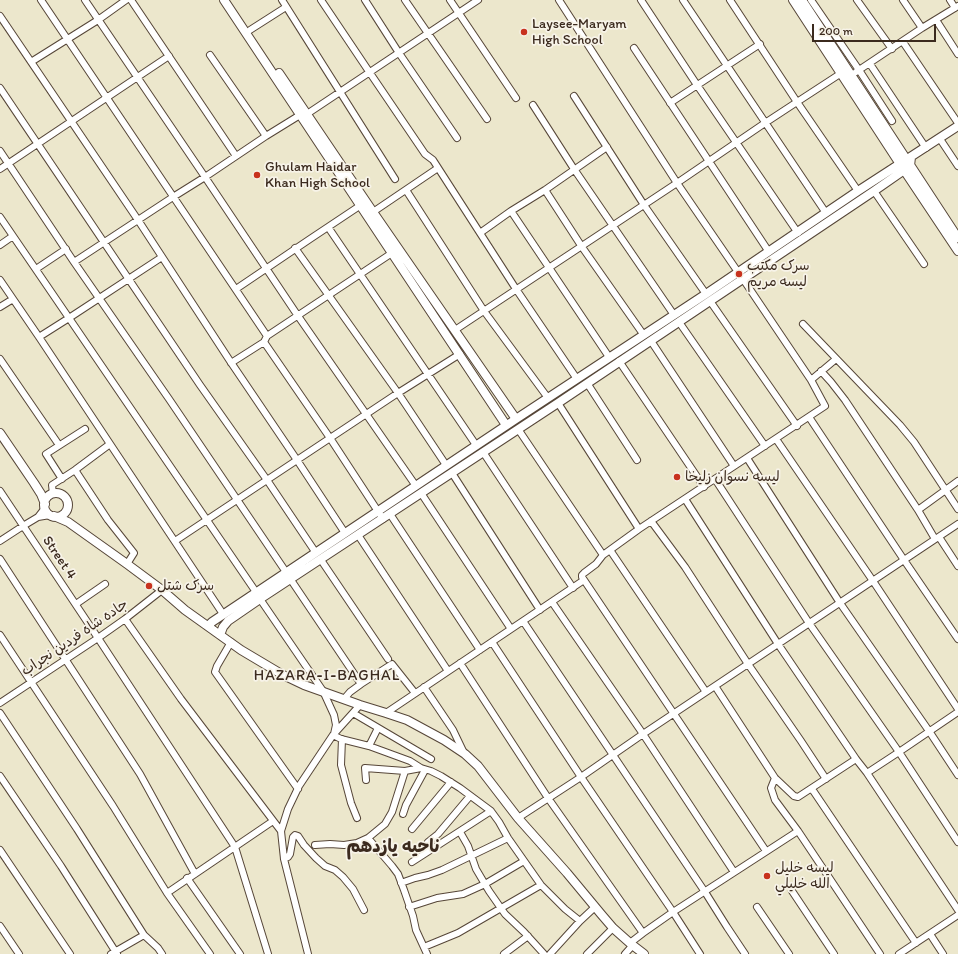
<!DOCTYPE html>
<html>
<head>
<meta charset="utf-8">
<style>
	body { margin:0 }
	#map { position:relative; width:958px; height:954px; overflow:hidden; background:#ece7cc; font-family:Itim,sans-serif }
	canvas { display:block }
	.scale { position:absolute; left:812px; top:24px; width:124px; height:18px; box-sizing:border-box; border:2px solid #3b2a1e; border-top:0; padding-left:5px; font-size:12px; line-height:14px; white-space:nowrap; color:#3b2a1e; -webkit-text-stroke:3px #f7f3e8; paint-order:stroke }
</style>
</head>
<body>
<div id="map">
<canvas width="958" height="954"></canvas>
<div class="scale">200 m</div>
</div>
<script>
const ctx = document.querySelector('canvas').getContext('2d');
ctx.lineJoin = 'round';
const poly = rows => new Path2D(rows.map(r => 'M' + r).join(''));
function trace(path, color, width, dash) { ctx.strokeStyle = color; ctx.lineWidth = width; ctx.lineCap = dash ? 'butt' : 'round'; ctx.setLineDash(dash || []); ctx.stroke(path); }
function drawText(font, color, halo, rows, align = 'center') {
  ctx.font = font + ' Itim,"Playpen Sans Arabic",sans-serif'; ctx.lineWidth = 3.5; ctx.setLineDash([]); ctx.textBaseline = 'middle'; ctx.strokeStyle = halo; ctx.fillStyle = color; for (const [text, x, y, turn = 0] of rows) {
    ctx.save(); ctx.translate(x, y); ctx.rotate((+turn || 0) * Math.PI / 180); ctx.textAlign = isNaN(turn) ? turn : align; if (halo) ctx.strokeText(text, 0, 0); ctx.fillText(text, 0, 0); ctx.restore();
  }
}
const minor = poly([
	[41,0,267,336],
	[85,0,205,177,298,316,416,486],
	[131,0,236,156],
	[282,0,395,179],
	[321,0,370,73,425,154,433,160,516,289,577,379],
	[365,0,399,53,457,138],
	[405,0,487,119],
	[450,0,516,98],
	[559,0,677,183,738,272],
	[641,0,697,85,798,233],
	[683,0,826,213],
	[730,0,797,102,858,191],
	[811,0,859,70,892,121],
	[857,0,892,49],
	[903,0,922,28],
	[950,0,955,8],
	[0,16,138,220,230,361,297,460,345,533],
	[936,20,958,54],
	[250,30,286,7],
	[903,42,958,123],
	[634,48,769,252],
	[210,55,266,136],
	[31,62,98,20,126,0],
	[870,64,926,148],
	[856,72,922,28,958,6],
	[0,88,200,385,267,480,316,553],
	[574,96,644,205,706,294],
	[670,103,760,44],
	[533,105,574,169,674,315],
	[307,114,478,0],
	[940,139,958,166],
	[0,151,74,262,169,399,286,572],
	[0,169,169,56],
	[406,190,484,311,548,398],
	[545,190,582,247,643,334],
	[874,191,924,264],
	[511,211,609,357],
	[373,212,438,168],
	[0,217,256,592],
	[328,227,476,445],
	[480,233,511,211,545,190,607,147],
	[0,245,13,236],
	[295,248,398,393,446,465],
	[74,262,173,197,205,177,266,136,300,115],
	[36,269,66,249],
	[0,280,39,337,223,614],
	[236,289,310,239,361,205],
	[710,301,797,426],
	[0,307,13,299],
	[679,322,765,446],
	[803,324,900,425,914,442,958,509],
	[455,330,677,183,765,123,797,102,843,72],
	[39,337,69,318,162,257],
	[651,341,734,466],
	[264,342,330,438,383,519],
	[0,359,59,445],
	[619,361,704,487],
	[231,363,264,342,267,336,392,253],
	[821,371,831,382,845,400,918,510,935,539],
	[811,380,836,359],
	[587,383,637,460],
	[558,403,639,529],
	[809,417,904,560,958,639],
	[518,429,603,555],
	[776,439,873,581,958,709],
	[483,452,573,588],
	[747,458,840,603,929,731,958,775],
	[75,470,108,520,134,553,127,564],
	[452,473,540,610],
	[62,479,46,454,85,429],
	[715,479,809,623,899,752,958,842],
	[0,491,98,638,235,847,268,954],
	[421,493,511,629],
	[53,494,52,485,75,470,110,444],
	[685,499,778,644,856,759,867,773,958,910],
	[918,510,958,481],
	[390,514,480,650],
	[38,517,45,508],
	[651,521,685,567,748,664,801,741,826,779],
	[358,535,448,671],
	[939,537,958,566],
	[0,541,23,526,38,517,50,515],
	[175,541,398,393,460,354],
	[610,550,706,692],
	[0,559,140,774,195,874],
	[321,560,388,659],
	[291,580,361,684],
	[584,580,766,851],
	[260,599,323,691,334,715,336,725,334,734],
	[552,602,643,734,734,872],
	[76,604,105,584],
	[125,619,181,699,281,831],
	[523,621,705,892,727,927,745,954],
	[0,635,113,806,167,893,210,954],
	[231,642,217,666,215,672,298,789],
	[492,642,581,777,673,912,700,954],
	[460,663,548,798,643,933],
	[715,686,775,778,794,796,798,797,856,759],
	[424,687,453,730,464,753],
	[344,699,350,692,361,684,392,664,415,693],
	[0,703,98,638,125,619,162,590],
	[0,713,77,829,144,935,158,948,162,954],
	[353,713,431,759],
	[386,713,584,580,582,577,582,575,584,573,596,564,603,555,639,529,825,406,811,380,743,279],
	[333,735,341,739,369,746,410,761,421,768,431,771,441,776,460,788,491,811,499,822,508,838,541,885,565,909,580,921],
	[342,739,341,765,351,803,357,818],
	[369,746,378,728],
	[867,773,899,752,958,712],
	[0,776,61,866,117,954],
	[775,778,771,788,775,800,798,831,880,954],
	[366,780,365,768,405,771,421,768],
	[812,789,916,943],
	[403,814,406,805,425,770],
	[518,818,581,777,643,734,958,524],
	[412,829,451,782],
	[460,832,468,846,476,869,489,891,505,914,524,932,544,954],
	[368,838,392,866,398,874,404,890,413,916,416,930,427,954],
	[428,842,438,834,470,796],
	[315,845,330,844,344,845,357,843,368,838,385,824,392,812,405,771],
	[0,850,70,954],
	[284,859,288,857,290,854,293,837,295,835,298,836,304,845,316,858,325,866,335,870,343,877,353,889,364,910],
	[412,862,491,811],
	[187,878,240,954],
	[401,883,415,878,428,875,442,870,508,838],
	[792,891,834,954],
	[167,893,273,821],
	[409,907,437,898,463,894,485,884,524,861],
	[757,907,789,954],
	[0,926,19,954],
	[930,934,943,954],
	[630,943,643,933,673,912,798,831],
	[424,947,458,933,541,885],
	[111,954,144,935],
	[308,954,284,859,281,831,288,809,299,786,333,735,360,705],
	[504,954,528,936],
	[550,954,580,921,595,907],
	[587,954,613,928],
	[625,954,633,945],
	[899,954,958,915]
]);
const major = poly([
	[224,0,506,425],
	[793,0,900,164,958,251],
	[802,0,958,238],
	[279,73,373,212,516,419],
	[0,433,34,483,41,494,45,504],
	'44 505a12 12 0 1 1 24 0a12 12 0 1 1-24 0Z',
	[54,516,68,522,127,564,162,590,185,610,241,650,283,675,304,685,360,705,386,713,407,720,444,740,465,754,478,766,518,818,567,873,601,914,613,928,631,944,644,954],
	[208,626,212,622,516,419,706,294,858,191,958,126],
	[220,635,223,627,228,621,260,599,558,403,874,191,910,166,911,157]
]);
const markers = [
	[524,32,4,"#c8321e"],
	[257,175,4,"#c8321e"],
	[739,274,4,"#c8321e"],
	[677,477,4,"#c8321e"],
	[149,586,4,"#c8321e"],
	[767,876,4,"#c8321e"]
];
const poiNames = [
	["Laysee-Maryam",532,24],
	["High School",532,40],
	["Ghulam Haidar",265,167],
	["Khan High School",265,183],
	["سرک مکتب",747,266],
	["لیسه مریم",747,282],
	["لیسه نسوان زلیخا",685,477],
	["سرک شتل",157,586],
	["ليسه خليل",775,868],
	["الله خليلي",775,884]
];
const streetNames = [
	["Street 4",59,558,56],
	["جاده شاه فردین نجراب",75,638,-34]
];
const neighbourhoodNames = [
	["HAZARA-I-BAGHAL",327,676]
];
const districtNames = [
	["ناحیه یازدهم",393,847]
];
trace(minor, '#564638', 8);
trace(major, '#564638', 10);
trace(minor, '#fff', 6);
trace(major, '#fff', 8);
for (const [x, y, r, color] of markers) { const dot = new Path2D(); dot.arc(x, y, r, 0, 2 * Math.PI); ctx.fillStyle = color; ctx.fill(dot); trace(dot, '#f7f3e8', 1.5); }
drawText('14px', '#3b2a1e', '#f7f3e8', poiNames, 'left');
drawText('14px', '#3b2a1e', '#f7f3e8', streetNames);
ctx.letterSpacing = '1px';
drawText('15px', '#3b2a1e', '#f7f3e8', neighbourhoodNames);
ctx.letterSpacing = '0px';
drawText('bold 18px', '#3b2a1e', '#f7f3e8', districtNames);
</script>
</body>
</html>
